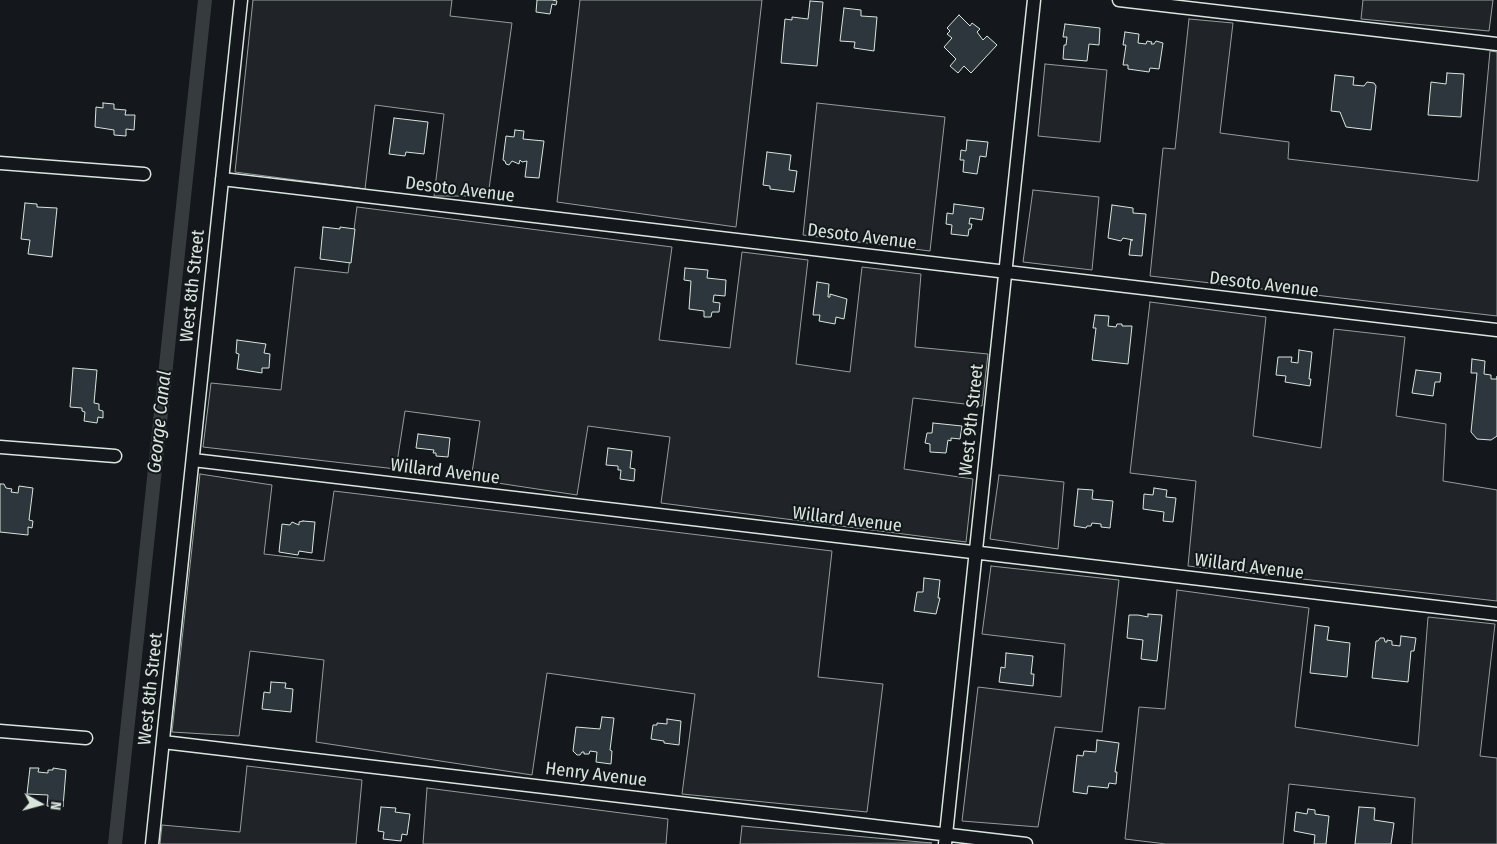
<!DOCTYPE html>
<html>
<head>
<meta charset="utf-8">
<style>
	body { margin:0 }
	#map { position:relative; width:1497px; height:844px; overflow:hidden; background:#14181c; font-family:"Fira Sans Condensed",sans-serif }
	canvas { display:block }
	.north { position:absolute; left:15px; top:779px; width:50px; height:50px; -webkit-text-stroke:4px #14181c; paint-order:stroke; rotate:97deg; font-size:14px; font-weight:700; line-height:20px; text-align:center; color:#d8e6dc }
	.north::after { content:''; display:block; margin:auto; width:18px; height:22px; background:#d8e6dc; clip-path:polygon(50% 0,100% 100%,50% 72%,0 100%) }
</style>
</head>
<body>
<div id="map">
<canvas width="1497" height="844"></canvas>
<div class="north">N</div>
</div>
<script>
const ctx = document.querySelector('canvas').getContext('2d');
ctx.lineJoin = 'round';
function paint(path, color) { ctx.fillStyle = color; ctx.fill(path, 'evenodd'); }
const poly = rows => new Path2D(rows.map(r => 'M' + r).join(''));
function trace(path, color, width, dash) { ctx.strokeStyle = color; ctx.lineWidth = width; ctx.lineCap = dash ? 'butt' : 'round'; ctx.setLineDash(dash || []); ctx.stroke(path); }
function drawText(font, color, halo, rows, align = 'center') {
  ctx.font = font + ' "Fira Sans Condensed",sans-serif'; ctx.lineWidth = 4; ctx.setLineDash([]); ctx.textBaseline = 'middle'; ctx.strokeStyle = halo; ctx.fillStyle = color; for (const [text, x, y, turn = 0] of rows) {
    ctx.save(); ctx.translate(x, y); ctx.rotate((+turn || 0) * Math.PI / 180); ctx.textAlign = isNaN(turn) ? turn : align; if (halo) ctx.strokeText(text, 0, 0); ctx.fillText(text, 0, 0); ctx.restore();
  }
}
const green = poly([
	[253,0,452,0,450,16,512,23,488,196,434,196,444,114,375,105,365,189,235,172,253,0],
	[580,0,762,0,736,227,557,202,580,0],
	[1363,0,1493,0,1489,31,1361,19,1363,0],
	[1189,19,1233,23,1220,133,1289,142,1288,159,1478,181,1490,51,1497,52,1497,316,1150,276,1163,148,1175,149,1189,19],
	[1045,64,1107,70,1100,142,1038,136,1045,64],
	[817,103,945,117,930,251,803,235,817,103],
	[1033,190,1099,197,1092,270,1023,262,1033,190],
	[357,207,672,247,659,340,730,348,742,252,808,260,796,364,850,372,862,267,921,274,915,347,988,354,982,406,913,398,904,469,973,479,966,542,661,503,670,437,588,426,577,495,471,479,480,421,405,411,396,469,203,447,211,383,281,390,295,267,348,273,357,207],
	[1150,302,1266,317,1253,436,1321,448,1334,329,1405,337,1396,416,1446,424,1443,481,1497,490,1497,601,1188,566,1196,481,1130,473,1150,302],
	[200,474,272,485,264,554,324,561,334,491,832,551,818,677,883,684,867,812,682,794,695,694,547,673,532,775,316,742,324,660,250,651,239,736,172,732,200,474],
	[999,475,1064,482,1058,549,990,539,999,475],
	[991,566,1119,580,1102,732,1055,727,1038,827,962,821,978,687,1061,697,1065,644,982,634,991,566],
	[1177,590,1309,608,1295,727,1418,746,1428,617,1495,624,1480,756,1497,758,1497,844,1412,844,1415,798,1289,784,1283,844,1166,844,1125,839,1139,707,1165,709,1177,590],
	[247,766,362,780,356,844,160,844,162,825,240,832,247,766],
	[427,788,668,819,666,844,423,844,427,788],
	[742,826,932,843,740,844,742,826]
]);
const canal = poly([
	[115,844,205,0]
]);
const building = poly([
	[537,0,552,0,557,1,556,5,552,4,550,14,536,12,537,0],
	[810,1,823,2,817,66,781,63,785,19,792,20,792,17,808,19,810,1],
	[844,8,861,10,861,16,877,17,874,51,854,48,855,42,840,41,844,8],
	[959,15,970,26,972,23,980,29,977,32,983,40,987,36,997,45,971,73,964,66,958,73,950,66,956,59,944,47,952,38,947,34,950,31,947,28,959,15],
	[1065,24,1100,28,1099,45,1089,44,1087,61,1063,59,1064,45,1066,45,1067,37,1063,37,1065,24],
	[1125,32,1139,34,1138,43,1146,44,1147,41,1152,42,1151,44,1154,44,1156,41,1163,43,1159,69,1150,68,1149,72,1128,69,1128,65,1123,65,1126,45,1123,45,1125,32],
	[1447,73,1464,74,1461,117,1428,115,1431,82,1446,84,1447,73],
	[1335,75,1354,77,1353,85,1364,86,1367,82,1374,83,1376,86,1371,130,1346,127,1340,112,1331,111,1335,75],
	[103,103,114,104,114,109,126,110,125,115,135,115,134,130,126,129,126,136,114,135,114,130,95,127,96,107,103,108,103,103],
	[394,118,428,122,424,154,406,152,405,156,389,154,394,118],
	[515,130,524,131,523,139,544,141,539,178,525,177,527,161,522,162,520,160,519,164,512,161,509,165,506,164,505,161,503,160,506,136,514,137,515,130],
	[967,140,988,142,986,157,980,156,977,174,963,172,964,160,960,160,961,150,966,151,967,140],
	[767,152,791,155,789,170,797,171,794,192,770,189,770,186,763,185,767,152],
	[25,203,37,204,37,207,57,208,52,257,28,254,30,240,21,239,25,203],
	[954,204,984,208,982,220,970,218,969,224,972,224,971,229,969,229,968,236,951,234,952,225,946,224,947,213,953,214,954,204],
	[1112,205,1133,208,1133,213,1146,214,1142,256,1129,255,1131,240,1133,240,1123,238,1121,241,1108,238,1112,205],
	[323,227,340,229,340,227,355,229,351,263,320,259,323,227],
	[685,268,708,270,707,278,726,280,725,296,714,295,713,302,720,303,719,312,712,312,711,317,704,317,704,311,689,309,691,281,684,280,685,268],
	[817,282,829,284,828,297,830,297,830,294,847,299,844,319,836,317,835,324,819,321,820,315,813,315,817,282],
	[1095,315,1109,316,1108,326,1116,327,1117,324,1122,324,1122,326,1132,326,1128,364,1092,360,1096,328,1093,328,1095,315],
	[237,340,266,344,264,353,270,354,269,368,262,368,262,373,237,369,239,354,236,353,237,340],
	[1299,350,1312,352,1309,379,1311,379,1310,386,1285,382,1286,376,1276,375,1278,357,1292,357,1291,362,1298,363,1299,350],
	[1472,359,1485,361,1484,374,1491,375,1491,379,1497,379,1497,376,1497,436,1491,440,1477,439,1471,432,1477,373,1471,373,1472,359],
	[73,368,97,370,94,403,99,404,99,410,103,411,103,418,98,417,97,423,84,421,85,412,82,411,82,408,70,407,73,368],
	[1416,370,1441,373,1440,382,1435,382,1433,396,1412,393,1416,370],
	[933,423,962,426,960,439,951,438,951,441,948,440,946,453,930,452,930,444,925,443,927,433,932,433,933,423],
	[418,434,450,438,448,457,436,456,436,453,433,453,434,450,416,448,418,434],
	[608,448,632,451,630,468,635,469,634,481,620,479,621,470,618,470,618,466,606,465,608,448],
	[0,484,4,484,6,488,12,489,11,492,18,493,19,486,33,488,29,520,33,521,32,528,28,527,28,535,0,532,0,484],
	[1154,488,1167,490,1166,497,1176,498,1173,522,1163,521,1164,512,1143,509,1144,494,1153,495,1154,488],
	[1078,489,1093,490,1092,499,1113,501,1110,528,1101,527,1101,524,1092,523,1091,526,1087,526,1086,528,1074,526,1078,489],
	[303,521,315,522,312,553,299,551,298,555,279,552,282,524,290,525,292,522,299,525,299,522,303,521],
	[924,578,940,580,938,598,940,598,936,614,914,611,917,592,923,592,924,578],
	[1148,614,1162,615,1157,661,1141,659,1143,640,1127,638,1129,615,1138,615,1148,617,1148,614],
	[1315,625,1329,627,1327,640,1350,643,1347,677,1310,673,1315,625],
	[1401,636,1416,638,1414,651,1411,651,1408,682,1372,678,1376,641,1378,641,1380,638,1384,638,1385,642,1387,642,1387,640,1392,641,1392,645,1400,646,1401,636],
	[1006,653,1033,656,1031,674,1034,674,1033,686,999,682,1001,667,1005,668,1006,653],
	[271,682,286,683,285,688,293,689,291,712,262,709,264,692,270,693,271,682],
	[602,717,614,718,610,750,612,751,611,764,596,762,597,752,590,751,589,754,584,754,584,752,582,752,580,755,577,755,573,751,576,727,600,729,602,717],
	[667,719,681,721,679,745,664,743,664,741,651,739,653,725,657,725,657,723,667,724,667,719],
	[1097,740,1119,743,1115,772,1117,772,1116,784,1109,783,1108,788,1088,786,1087,794,1073,792,1077,755,1083,756,1084,751,1096,752,1097,740],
	[30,768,39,768,38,772,48,773,48,770,53,770,53,768,66,770,63,807,47,806,48,795,27,794,30,768],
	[381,807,396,808,395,812,410,814,407,835,402,834,401,841,383,839,384,832,378,831,381,807],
	[1359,807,1375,808,1374,820,1394,823,1391,844,1355,844,1359,807],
	[1308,809,1315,810,1315,814,1329,816,1326,844,1314,844,1315,835,1294,831,1296,812,1307,814,1308,809]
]);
const minor = poly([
	[1119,0,1497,44],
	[0,163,144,174],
	[222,179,1497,330],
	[0,447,115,456],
	[193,460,1497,614],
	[0,731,86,738],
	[163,742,1026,844],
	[152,844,241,0],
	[945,844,1034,0]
]);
const streetNames = [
	["Desoto Avenue",460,190,7],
	["Desoto Avenue",862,237,7],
	["Desoto Avenue",1264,285,7],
	["West 8th Street",193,286,-84],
	["West 9th Street",972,420,-84],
	["Willard Avenue",445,472,7],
	["Willard Avenue",847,520,7],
	["Willard Avenue",1249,567,7],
	["West 8th Street",151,689,-84],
	["Henry Avenue",596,775,7]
];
const waterNames = [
	["George Canal",160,422,-84]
];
paint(green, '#202428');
trace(green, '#939e99', 1);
trace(canal, '#363b3e', 14);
paint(building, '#2c363c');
trace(building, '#d8e6dc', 1);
trace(minor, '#d8e6dc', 15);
trace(minor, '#14181c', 12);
drawText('18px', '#d8e6dc', '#14181c', streetNames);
drawText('italic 19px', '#d8e6dc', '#14181c', waterNames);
</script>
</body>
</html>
